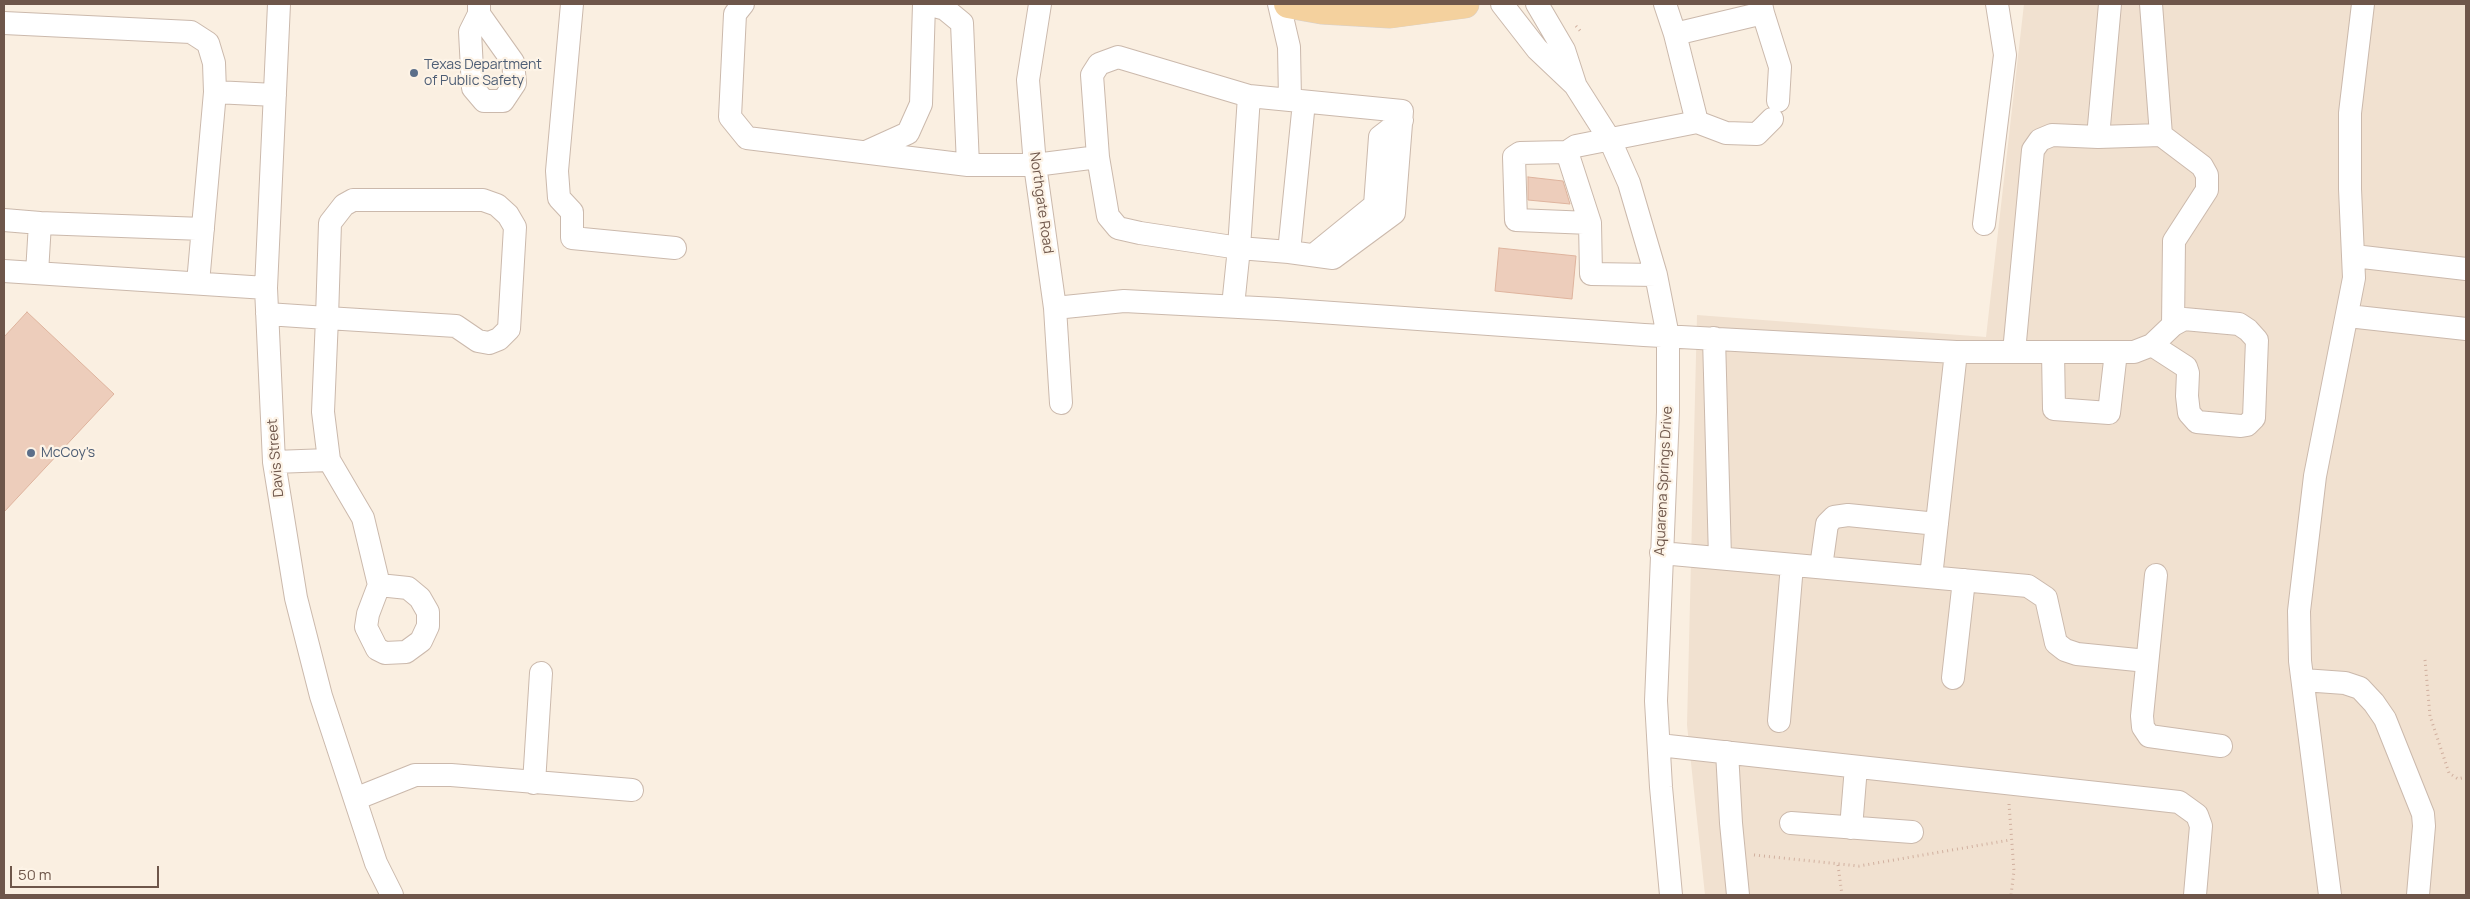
<!DOCTYPE html>
<html>
<head>
<meta charset="utf-8">
<style>
	body { margin:0 }
	#map { position:relative; width:2470px; height:899px; overflow:hidden; background:#faefe1; font-family:Manrope,sans-serif }
	canvas { display:block }
	.frame { position:absolute; inset:0; border:5px solid #6e564a; pointer-events:none }
	.scale { position:absolute; left:10px; top:866px; width:149px; height:22px; box-sizing:border-box; border:2px solid #6e564a; border-top:0; padding-left:6px; font-size:15px; line-height:18px; white-space:nowrap; color:#6e564a; -webkit-text-stroke:4px #fdf3e6; paint-order:stroke }
</style>
</head>
<body>
<div id="map">
<canvas width="2470" height="899"></canvas>
<div class="frame"></div>
<div class="scale">50 m</div>
</div>
<script>
const ctx = document.querySelector('canvas').getContext('2d');
ctx.lineJoin = 'round';
function paint(path, color) { ctx.fillStyle = color; ctx.fill(path, 'evenodd'); }
const poly = rows => new Path2D(rows.map(r => 'M' + r).join(''));
function trace(path, color, width, dash) { ctx.strokeStyle = color; ctx.lineWidth = width; ctx.lineCap = dash ? 'butt' : 'round'; ctx.setLineDash(dash || []); ctx.stroke(path); }
function drawText(font, color, halo, rows, align = 'center') {
  ctx.font = font + ' Manrope,sans-serif'; ctx.lineWidth = 4.5; ctx.setLineDash([]); ctx.textBaseline = 'middle'; ctx.strokeStyle = halo; ctx.fillStyle = color; for (const [text, x, y, turn = 0] of rows) {
    ctx.save(); ctx.translate(x, y); ctx.rotate((+turn || 0) * Math.PI / 180); ctx.textAlign = isNaN(turn) ? turn : align; if (halo) ctx.strokeText(text, 0, 0); ctx.fillText(text, 0, 0); ctx.restore();
  }
}
const residential = poly([
	[2024,4,2466,4,2466,895,1705,895,1687,725,1697,315,1986,337]
]);
const building = poly([
	[1528,177,1563,181,1570,204,1528,200,1528,177],
	[1499,248,1576,256,1572,299,1495,291,1499,248],
	[27,312,114,394,4,512,4,337,27,312]
]);
const path = poly([
	[1576,26,1582,33],
	[2425,660,2430,716,2449,773,2458,779,2466,777],
	[2009,804,2014,871,2011,895],
	[1754,855,1859,866,2010,840],
	[1838,865,1842,895]
]);
const minor = poly([
	[279,4,266,288,274,462,296,598,321,696,376,863,392,895],
	[572,4,557,171,559,198,572,212,572,238,675,248],
	[743,4,735,14,730,117,747,138,968,165,962,23,945,9,927,4],
	[1040,4,1028,80,1035,165,1055,308,1061,403],
	[1279,4,1289,47,1290,100,1249,96,1118,57,1099,64,1092,75,1098,157,1108,216,1118,228,1140,233,1239,248,1289,252,1333,258,1394,213,1402,111,1290,100],
	[1502,4,1537,49,1575,85,1610,140,1629,183,1656,275,1668,336,1668,412,1656,701,1661,787,1671,895],
	[1537,4,1564,50,1575,84],
	[1665,4,1675,34,1763,13,1761,4],
	[1763,13,1780,67,1778,101],
	[479,14,513,62,515,83,503,101,484,101,473,88,470,32,479,14,479,4],
	[4,23,191,32,208,43,214,63,215,92,275,95],
	[1675,34,1697,122,1726,133,1757,134,1772,119],
	[2161,135,2202,166,2207,175,2207,190,2174,241,2173,325],
	[2098,137,2110,4],
	[866,152,908,133,921,104,924,4],
	[1567,152,1590,223],
	[968,165,1035,165,1098,157],
	[4,220,40,223,37,273],
	[40,223,203,229],
	[1984,224,2005,55,1997,4],
	[1289,252,1304,102],
	[1316,253,1375,205,1380,137,1402,120],
	[2354,256,2466,269],
	[4,271,266,288],
	[1656,275,1591,274,1590,223,1516,220,1514,157,1520,153,1567,152,1576,146,1697,122],
	[198,283,215,92],
	[1233,306,1239,248,1249,96],
	[1055,308,1124,301,1277,309,1644,335,1956,352,2134,352,2152,345,2173,325,2184,319,2239,324,2248,330,2257,340,2254,418,2247,425,2241,426,2197,422,2189,413,2187,396,2188,373,2186,367,2152,345],
	[267,314,327,318,456,326,478,341,489,343,499,339,509,329,515,227,508,215,497,205,483,200,353,200,344,205,330,223,327,318,323,412,329,460,274,462],
	[2348,316,2466,329],
	[1714,338,1720,558],
	[2014,352,2033,150,2040,140,2052,135,2098,137,2161,135,2151,4],
	[2053,352,2054,409,2109,413,2116,352],
	[329,460,363,518,379,585,368,614,366,627,377,649,385,653,406,652,421,641,428,626,428,612,420,598,408,588,379,585],
	[1661,553,2028,586,2046,598,2056,643,2065,650,2077,654,2147,661],
	[1821,567,1827,524,1834,517,1848,515,1937,524],
	[2156,575,2142,716,2143,727,2149,736,2221,746],
	[1931,577,1956,352],
	[1953,678,1964,580],
	[2303,680,2345,683,2360,688,2374,703,2385,719,2423,814,2424,826,2418,895],
	[1779,721,1792,565],
	[1659,745,2179,802,2197,815,2201,826,2195,895],
	[1727,752,1731,823,1738,895],
	[534,783,541,673],
	[355,799,415,775,451,775,632,790],
	[1791,823,1912,832],
	[1851,828,1856,767],
	[2330,895,2300,661,2299,611,2315,476,2354,278,2350,189,2350,113,2363,4]
]);
const major = poly([
	[1288,4,1322,10,1390,14,1465,4]
]);
const markers = [
	[414,73,5,"#5c6f8a"],
	[31,453,5,"#5c6f8a"]
];
const serviceNames = [
	["Texas Department",424,65],
	["of Public Safety",424,81],
	["McCoy's",41,453]
];
const streetNames = [
	["Northgate Road",1041,203,82],
	["Davis Street",276,458,-95],
	["Aquarena Springs Drive",1664,481,-87]
];
paint(residential, '#f1e1d0');
paint(building, '#edcdbb');
trace(building, '#deb39d', 1);
trace(minor, '#cbb9ac', 24);
trace(major, '#d6d0cc', 29);
trace(path, '#d1b09f', 3, [1, 4]);
trace(minor, '#fff', 22);
trace(major, '#f4d19e', 28);
for (const [x, y, r, color] of markers) { const dot = new Path2D(); dot.arc(x, y, r, 0, 2 * Math.PI); ctx.fillStyle = color; ctx.fill(dot); trace(dot, '#fdf3e6', 2); }
drawText('14px', '#4e5e75', '#fdf3e6', serviceNames, 'left');
drawText('14px', '#6e564a', '#fdf3e6', streetNames);
</script>
</body>
</html>
